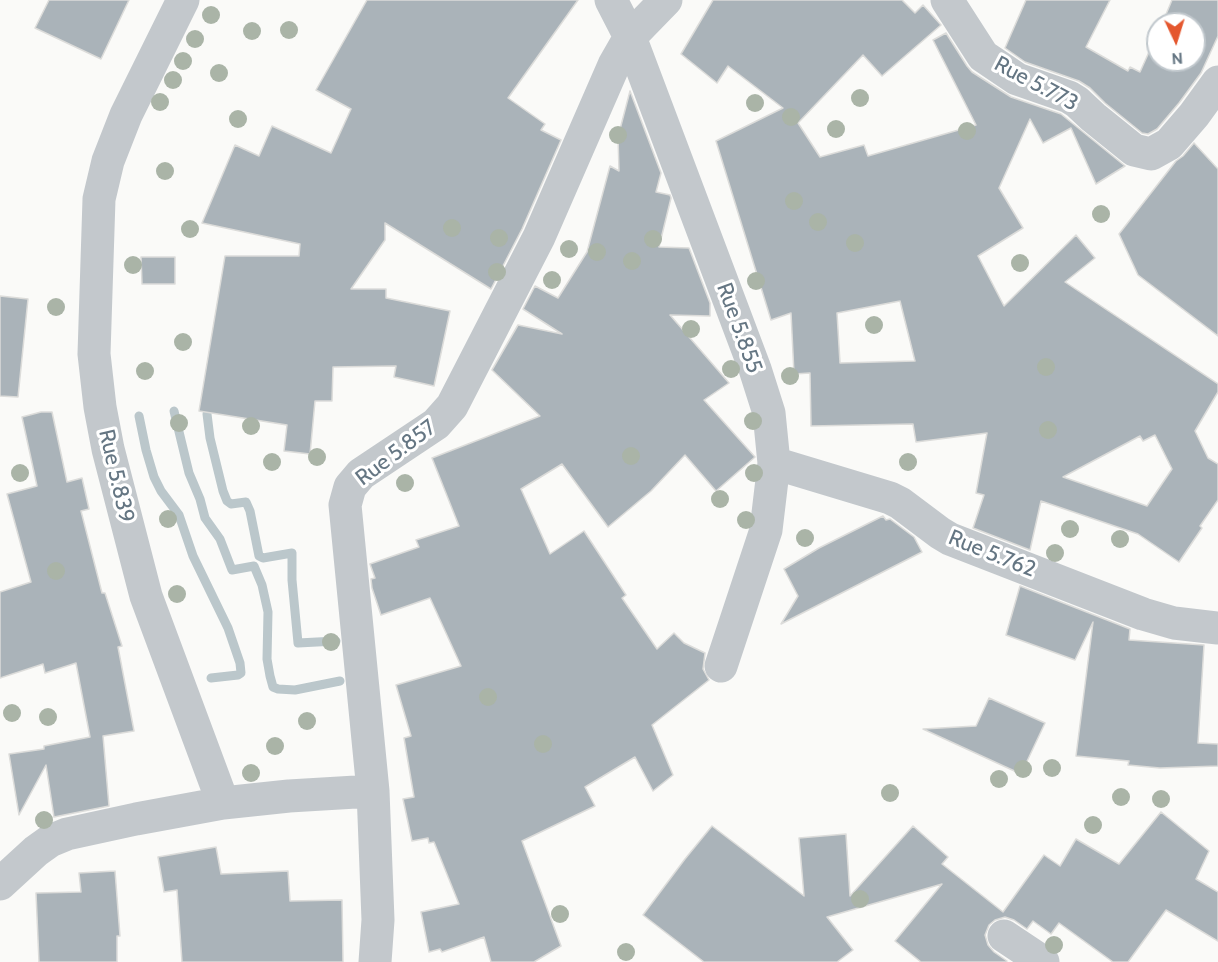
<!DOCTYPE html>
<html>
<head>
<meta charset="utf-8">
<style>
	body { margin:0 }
	#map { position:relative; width:1218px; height:962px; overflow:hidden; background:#fafaf8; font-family:Cabin,sans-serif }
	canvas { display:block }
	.north { position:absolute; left:1146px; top:12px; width:60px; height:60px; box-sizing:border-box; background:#fff; border:2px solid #c1c8cd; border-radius:50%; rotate:176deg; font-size:16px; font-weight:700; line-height:24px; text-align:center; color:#657683 }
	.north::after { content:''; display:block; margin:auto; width:21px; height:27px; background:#e4572e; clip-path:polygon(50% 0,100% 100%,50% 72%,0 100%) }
</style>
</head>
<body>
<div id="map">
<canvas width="1218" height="962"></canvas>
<div class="north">N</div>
</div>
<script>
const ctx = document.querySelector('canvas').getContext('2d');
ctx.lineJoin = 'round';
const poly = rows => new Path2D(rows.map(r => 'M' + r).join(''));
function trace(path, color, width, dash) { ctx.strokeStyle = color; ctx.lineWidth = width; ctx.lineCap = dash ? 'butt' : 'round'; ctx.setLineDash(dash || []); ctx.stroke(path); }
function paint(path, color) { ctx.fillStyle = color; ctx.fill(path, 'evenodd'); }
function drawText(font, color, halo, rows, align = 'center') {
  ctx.font = font + ' Cabin,sans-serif'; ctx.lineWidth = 6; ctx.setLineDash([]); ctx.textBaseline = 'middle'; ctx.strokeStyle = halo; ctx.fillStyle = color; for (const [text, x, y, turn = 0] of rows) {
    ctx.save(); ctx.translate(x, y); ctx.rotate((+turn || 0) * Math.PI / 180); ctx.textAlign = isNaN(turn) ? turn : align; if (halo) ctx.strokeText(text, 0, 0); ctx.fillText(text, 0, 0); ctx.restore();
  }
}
const stream = poly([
	[174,411,189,473,200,499,205,518,220,539,232,570,254,566,262,585,268,612,267,659,270,676,273,687,278,689,295,690,340,681],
	[207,414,210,438,223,491,227,501,231,504,246,502,250,511,259,556,263,558,292,553,292,580,298,643,336,641],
	[139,416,146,450,154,477,161,491,179,515,193,556,228,628,240,663,241,673,238,675,211,678]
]);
const building = poly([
	[49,0,129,0,101,59,35,28,49,0],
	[367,0,578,0,508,98,545,124,541,130,561,140,522,229,491,289,385,223,385,240,351,289,386,289,386,298,450,311,434,386,394,377,396,366,333,367,332,401,315,401,310,454,284,451,287,425,199,411,225,256,299,256,300,244,202,223,235,145,259,156,272,126,331,153,351,109,316,90,367,0],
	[713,0,902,0,915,13,923,5,941,25,882,76,863,55,798,123,820,157,864,145,868,156,976,125,933,40,946,33,967,66,972,72,1011,97,1061,114,1125,166,1096,184,1071,128,1043,143,1030,119,999,188,1023,228,978,256,1004,306,1076,235,1095,258,1065,282,1218,384,1218,392,1195,431,1208,458,1218,464,1218,500,1200,526,1202,528,1179,562,1138,534,1041,501,1030,550,973,528,984,495,976,493,987,433,916,442,913,424,811,426,810,373,794,374,791,313,771,320,716,141,783,108,728,66,717,83,681,54,713,0],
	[900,301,915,361,840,363,837,313,900,301],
	[1155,435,1172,469,1147,506,1063,477,1140,436,1143,441,1155,435],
	[1026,0,1110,0,1086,47,1128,71,1130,67,1140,72,1158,32,1158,60,1194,60,1194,24,1162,24,1172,0,1218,0,1218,36,1201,73,1179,103,1157,129,1148,134,1142,133,1105,103,1090,88,1079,81,1025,62,1005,48,1026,0],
	[630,91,661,173,656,192,670,195,671,198,659,247,689,248,710,303,710,316,670,315,729,383,704,400,755,457,716,491,685,455,651,491,608,527,562,464,521,489,550,554,584,531,626,595,622,598,657,649,674,633,684,643,705,653,703,669,709,680,652,725,673,775,653,791,635,757,585,787,595,806,522,841,561,946,534,962,491,962,484,937,442,952,440,949,429,952,421,912,459,904,434,842,429,843,428,838,412,841,403,799,414,797,404,738,411,736,396,685,461,666,430,598,381,615,372,588,371,579,375,578,370,564,419,547,416,540,459,526,432,458,540,416,492,370,518,325,562,334,523,309,535,286,558,298,587,252,610,166,619,171,618,137,630,91],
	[1194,143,1218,169,1218,336,1138,275,1119,234,1176,161,1183,156,1194,143],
	[141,257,175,257,175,284,142,284,141,257],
	[0,296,28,299,18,397,0,396,0,296],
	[41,412,52,412,67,482,82,478,89,509,81,511,102,593,105,593,122,646,118,647,134,731,103,736,109,806,54,817,46,765,19,815,9,754,44,749,44,746,90,737,76,663,45,673,43,664,0,678,0,592,31,582,7,494,37,486,22,417,41,412],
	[883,516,886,520,890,519,914,537,922,552,781,624,798,596,784,569,819,548,883,516],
	[1020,586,1130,629,1129,640,1204,645,1198,743,1218,744,1218,766,1160,768,1128,765,1129,761,1076,756,1093,622,1075,660,1006,635,1020,586],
	[989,698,1045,723,1021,774,923,729,976,726,989,698],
	[1161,812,1209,851,1196,879,1218,892,1218,941,1166,910,1128,962,1113,962,1059,923,1051,934,1033,921,1027,929,1014,920,1005,917,995,920,989,925,985,935,988,945,994,952,1007,961,1006,962,921,962,895,941,942,884,827,917,853,950,837,962,704,962,643,915,685,859,712,826,804,896,799,838,846,834,850,896,913,826,948,857,942,864,1003,912,1044,855,1060,866,1076,839,1119,864,1161,812],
	[216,847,221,874,288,871,290,901,342,900,343,962,182,962,177,890,164,892,158,857,216,847],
	[115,871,120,936,117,936,117,962,39,962,36,893,81,892,79,873,115,871]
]);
const minor = poly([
	[183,0,126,115,108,161,99,199,94,354,100,407,108,449,146,596,223,803,289,796,373,791],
	[611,0,630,37,755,369,769,413,774,463,766,530,721,666],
	[947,0,983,56,1017,79,1069,97,1077,102,1093,117,1134,150,1151,154,1169,144,1194,115,1218,82],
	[774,463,890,498,900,503,940,533,950,539,1143,614,1174,623,1218,628],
	[0,884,36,851,50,841,67,834,136,819,223,803],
	[1004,936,1043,962],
	[375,962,378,920,373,791,345,505,350,487,361,474,436,424,452,406,539,237,614,65,630,37,666,0]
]);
const trees = [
	[211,15],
	[289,30],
	[252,31],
	[195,39],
	[183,61],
	[219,73],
	[173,80],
	[860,98],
	[160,102],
	[755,103],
	[791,117],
	[238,119],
	[836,129],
	[967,131],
	[618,135],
	[165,171],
	[794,201],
	[1101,214],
	[818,222],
	[452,228],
	[190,229],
	[499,238],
	[653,239],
	[855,243],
	[569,249],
	[597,252],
	[632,261],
	[1020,263],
	[133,265],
	[497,272],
	[552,280],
	[756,281],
	[56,307],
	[874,325],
	[691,329],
	[183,342],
	[1046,367],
	[731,369],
	[145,371],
	[790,376],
	[753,421],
	[179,423],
	[251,426],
	[1048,430],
	[631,456],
	[317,457],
	[272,462],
	[908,462],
	[20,473],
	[754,473],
	[405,483],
	[720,499],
	[168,519],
	[746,520],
	[1070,529],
	[805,538],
	[1120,539],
	[1055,553],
	[56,571],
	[177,594],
	[331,642],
	[488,697],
	[12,713],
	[48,717],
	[307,721],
	[543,744],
	[275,746],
	[1052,768],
	[1023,769],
	[251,773],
	[999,779],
	[890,793],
	[1121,797],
	[1161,799],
	[44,820],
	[1093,825],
	[860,899],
	[560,914],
	[1054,945],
	[626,952]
];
const streetNames = [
	["Rue 5.773",1036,84,28],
	["Rue 5.855",739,328,70],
	["Rue 5.857",396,453,-37],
	["Rue 5.839",116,476,77],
	["Rue 5.762",992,554,22]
];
trace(stream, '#bbc7cb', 9);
paint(building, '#aab3b9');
trace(building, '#dcdcda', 1.5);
trace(minor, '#c3c8cc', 33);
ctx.fillStyle = '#aab4a7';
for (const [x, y] of trees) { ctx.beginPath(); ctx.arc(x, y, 9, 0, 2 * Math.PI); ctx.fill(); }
drawText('22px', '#657683', '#fff', streetNames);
</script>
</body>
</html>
